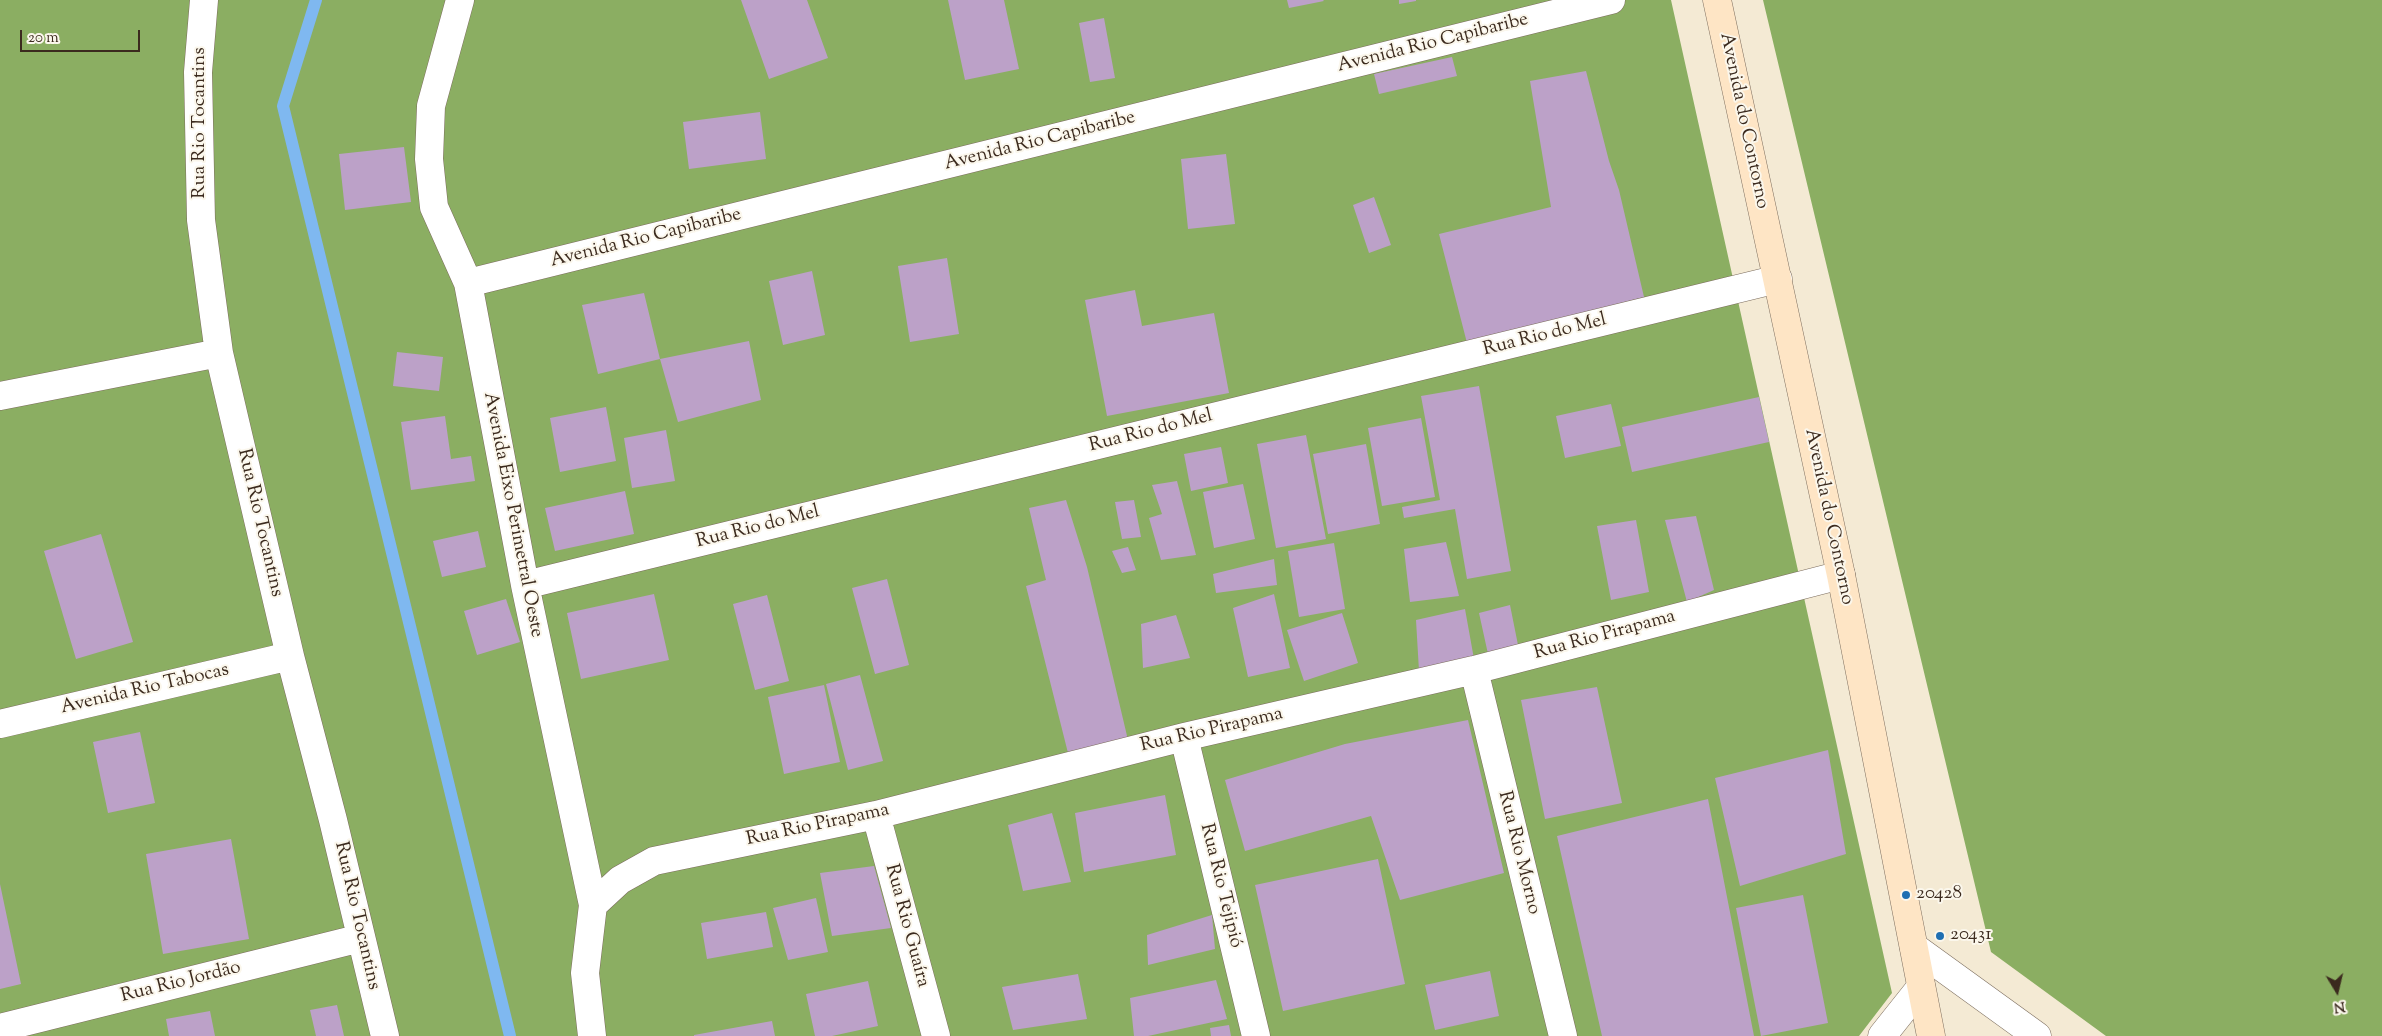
<!DOCTYPE html>
<html>
<head>
<meta charset="utf-8">
<style>
	body { margin:0 }
	#map { position:relative; width:2382px; height:1036px; overflow:hidden; background:#f4ead4; font-family:"Sorts Mill Goudy",serif }
	canvas { display:block }
	.north { position:absolute; left:2312px; top:966px; width:50px; height:50px; -webkit-text-stroke:4px #fbf7ec; paint-order:stroke; rotate:171deg; font-size:14px; font-weight:700; line-height:20px; text-align:center; color:#3b2a1e }
	.north::after { content:''; display:block; margin:auto; width:18px; height:22px; background:#3b2a1e; clip-path:polygon(50% 0,100% 100%,50% 72%,0 100%) }
	.scale { position:absolute; left:20px; top:30px; width:120px; height:22px; box-sizing:border-box; border:2px solid #3b2a1e; border-top:0; padding-left:6px; font-size:15px; line-height:18px; white-space:nowrap; color:#3b2a1e; -webkit-text-stroke:4px #fbf7ec; paint-order:stroke }
</style>
</head>
<body>
<div id="map">
<canvas width="2382" height="1036"></canvas>
<div class="north">N</div>
<div class="scale">20 m</div>
</div>
<script>
const ctx = document.querySelector('canvas').getContext('2d');
ctx.lineJoin = 'round';
function paint(path, color) { ctx.fillStyle = color; ctx.fill(path, 'evenodd'); }
const poly = rows => new Path2D(rows.map(r => 'M' + r).join(''));
function trace(path, color, width, dash) { ctx.strokeStyle = color; ctx.lineWidth = width; ctx.lineCap = dash ? 'butt' : 'round'; ctx.setLineDash(dash || []); ctx.stroke(path); }
function drawText(font, color, halo, rows, align = 'center') {
  ctx.font = font + ' "Sorts Mill Goudy",serif'; ctx.lineWidth = 4; ctx.setLineDash([]); ctx.textBaseline = 'middle'; ctx.strokeStyle = halo; ctx.fillStyle = color; for (const [text, x, y, turn = 0] of rows) {
    ctx.save(); ctx.translate(x, y); ctx.rotate((+turn || 0) * Math.PI / 180); ctx.textAlign = isNaN(turn) ? turn : align; if (halo) ctx.strokeText(text, 0, 0); ctx.fillText(text, 0, 0); ctx.restore();
  }
}
const forest = poly([
	[0,0,1671,0,1892,993,1859,1036,0,1036],
	[1763,0,2382,0,2382,1036,2106,1036,1991,952]
]);
const stream = poly([
	[316,0,283,106,510,1036]
]);
const building = poly([
	[741,0,807,0,828,58,769,79],
	[948,0,1004,0,1019,69,965,80],
	[1287,0,1323,0,1324,1,1289,8],
	[1399,0,1416,0,1416,1,1399,4],
	[1104,18,1115,78,1090,82,1079,23],
	[1452,57,1457,76,1379,94,1374,74],
	[1586,71,1609,161,1619,190,1644,297,1467,343,1439,234,1551,207,1530,81],
	[760,112,766,159,689,169,683,122],
	[404,147,411,202,345,210,339,154],
	[1226,154,1235,224,1188,229,1181,159],
	[1374,197,1391,245,1369,253,1353,205],
	[947,258,959,334,910,342,898,266],
	[812,271,825,335,783,345,769,281],
	[1135,290,1142,326,1214,313,1229,393,1107,416,1085,300],
	[644,293,660,359,598,374,582,305],
	[749,341,761,400,678,422,660,359],
	[397,352,443,357,439,391,393,386],
	[1479,386,1511,571,1467,579,1455,509,1404,518,1402,507,1440,500,1421,396],
	[1759,397,1769,442,1632,472,1622,427],
	[1611,404,1621,446,1565,458,1556,416],
	[606,407,616,461,560,472,550,418],
	[445,416,451,459,471,456,475,481,411,490,401,422],
	[1421,418,1435,497,1382,506,1368,428],
	[666,430,675,481,632,488,624,438],
	[1306,435,1326,539,1276,548,1257,444],
	[1366,444,1380,524,1328,534,1313,454],
	[1221,447,1228,483,1191,491,1184,454],
	[1177,481,1196,555,1161,560,1149,518,1162,514,1152,485],
	[1243,484,1255,539,1214,548,1203,492],
	[625,491,634,534,555,551,545,508],
	[1066,500,1087,567,1128,740,1068,753,1026,586,1046,580,1029,508],
	[1134,500,1141,537,1122,539,1115,502],
	[1696,516,1714,590,1687,602,1665,520],
	[1636,520,1649,592,1611,600,1597,526],
	[478,531,486,567,442,577,433,541],
	[101,534,133,642,76,659,44,551],
	[1446,542,1459,596,1410,602,1404,549],
	[1334,543,1345,609,1299,617,1288,551],
	[1128,547,1136,570,1122,573,1112,551],
	[1274,559,1277,585,1216,593,1213,574],
	[887,579,909,665,875,674,852,588],
	[654,594,669,660,581,679,567,613],
	[1274,594,1290,668,1248,677,1233,608],
	[767,595,789,681,755,690,733,604],
	[506,599,520,642,477,655,464,611],
	[1510,605,1518,645,1488,654,1479,613],
	[1465,609,1474,659,1419,671,1416,620],
	[1342,613,1358,663,1304,681,1287,630],
	[1176,615,1190,658,1143,668,1141,624],
	[860,675,883,761,848,770,826,684],
	[824,685,840,762,784,774,768,697],
	[1597,687,1622,803,1545,819,1521,700],
	[1468,720,1504,873,1400,900,1371,816,1245,851,1225,780,1345,744],
	[140,732,155,803,108,813,93,742],
	[1828,750,1846,854,1740,886,1715,778],
	[1165,795,1176,855,1084,872,1075,813],
	[1708,799,1754,1036,1602,1036,1557,836],
	[1052,813,1071,882,1023,891,1008,825],
	[231,839,249,939,163,954,146,854],
	[1378,859,1405,984,1283,1011,1255,885],
	[874,866,891,928,832,936,820,873],
	[0,884,21,984,0,989],
	[1803,895,1828,1023,1761,1036,1736,908],
	[816,898,828,952,788,960,773,908],
	[766,912,773,947,707,959,701,923],
	[1212,915,1215,949,1148,965,1147,935],
	[1490,971,1499,1016,1435,1030,1425,985],
	[1078,974,1087,1019,1013,1030,1002,987],
	[1216,980,1227,1019,1148,1036,1134,1036,1130,998],
	[868,981,878,1026,832,1036,815,1036,806,994],
	[337,1005,344,1036,316,1036,310,1010],
	[210,1011,215,1036,169,1036,166,1019],
	[772,1021,775,1036,694,1036,694,1035],
	[1229,1025,1231,1036,1211,1036,1210,1028]
]);
const street = poly([
	[204,0,198,72,201,220,219,353,290,656,333,820,385,1036],
	[460,0,431,106,429,159,434,207,468,283,525,585,593,905,585,973,592,1036],
	[468,283,1611,0],
	[0,396,219,353],
	[525,585,1778,279],
	[1474,670,1563,1036],
	[0,724,290,656],
	[1184,737,1256,1036],
	[876,815,936,1036],
	[593,905,620,880,654,861,876,815,1184,737,1474,670,1841,575],
	[1914,947,2037,1036],
	[0,1028,361,938],
	[1882,1036,1921,987]
]);
const secondary = poly([
	[1717,0,1841,575,1931,1036]
]);
const markers = [
	[1906,895,5,"#1f6fb2"],
	[1940,936,5,"#1f6fb2"]
];
const streetNames = [
	["Avenida Rio Capibaribe",1433,44,-14],
	["Avenida do Contorno",1743,121,78],
	["Rua Rio Tocantins",201,123,-90],
	["Avenida Rio Capibaribe",1040,142,-14],
	["Avenida Rio Capibaribe",646,239,-14],
	["Rua Rio do Mel",1545,336,-14],
	["Rua Rio do Mel",1151,432,-14],
	["Avenida Eixo Perimetral Oeste",512,515,79],
	["Avenida do Contorno",1828,517,78],
	["Rua Rio Tocantins",259,523,77],
	["Rua Rio do Mel",758,528,-14],
	["Rua Rio Pirapama",1605,636,-15],
	["Avenida Rio Tabocas",145,690,-13],
	["Rua Rio Pirapama",1212,731,-13],
	["Rua Rio Pirapama",818,826,-12],
	["Rua Rio Morno",1518,853,76],
	["Rua Rio Tejipió",1220,886,76],
	["Rua Rio Tocantins",356,916,77],
	["Rua Rio Guaíra",906,926,75],
	["Rua Rio Jordão",181,983,-14]
];
const poiNames = [
	["20428",1916,895],
	["20431",1950,936]
];
paint(forest, '#8bae62');
trace(stream, '#7fb8f0', 12);
paint(building, '#bca1c8');
trace(street, '#7c6d5e', 29);
trace(secondary, '#7c6d5e', 29);
trace(street, '#fff', 28);
trace(secondary, '#fee5c5', 28);
for (const [x, y, r, color] of markers) { const dot = new Path2D(); dot.arc(x, y, r, 0, 2 * Math.PI); ctx.fillStyle = color; ctx.fill(dot); trace(dot, '#fbf7ec', 2); }
drawText('19px', '#3b2a1e', '#fbf7ec', streetNames);
drawText('19px', '#3b2a1e', '#fbf7ec', poiNames, 'left');
</script>
</body>
</html>
